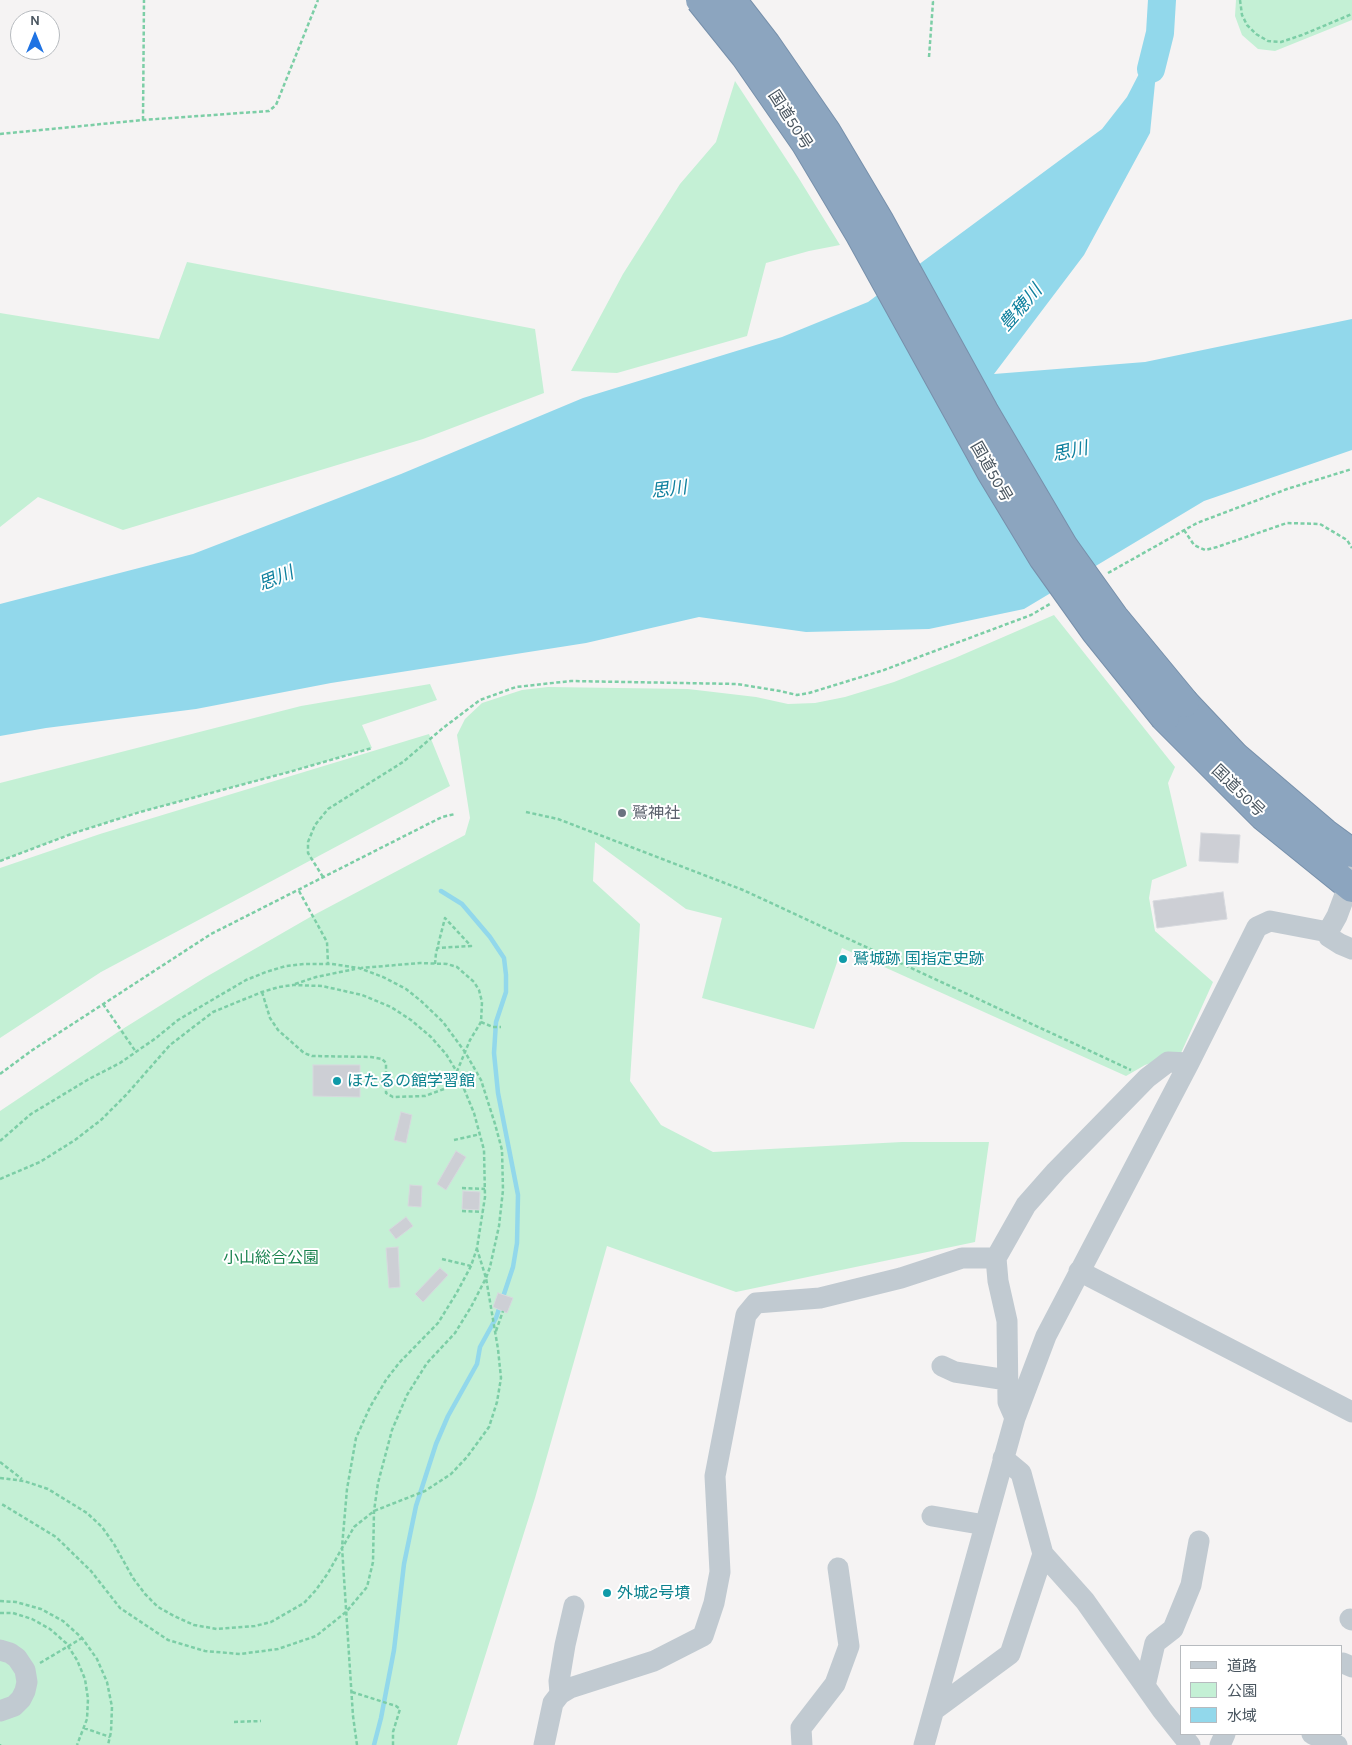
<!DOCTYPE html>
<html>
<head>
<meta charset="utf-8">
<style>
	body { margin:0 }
	#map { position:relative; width:1352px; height:1745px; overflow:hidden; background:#f5f3f3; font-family:Karla,"Noto Sans JP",sans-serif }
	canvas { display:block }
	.legend { position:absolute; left:1180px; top:1645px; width:162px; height:90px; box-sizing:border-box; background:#fff; border:1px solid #b7bbbf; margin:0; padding:6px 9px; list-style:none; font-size:15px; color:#4a5660 }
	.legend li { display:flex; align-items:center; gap:10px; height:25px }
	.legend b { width:25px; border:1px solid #b7bbbf }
	.north { position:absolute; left:10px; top:10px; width:50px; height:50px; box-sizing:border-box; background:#fff; border:1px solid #b7bbbf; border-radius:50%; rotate:0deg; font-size:14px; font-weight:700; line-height:20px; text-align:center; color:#4a5660 }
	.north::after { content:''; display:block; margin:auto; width:18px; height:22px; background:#1f73e3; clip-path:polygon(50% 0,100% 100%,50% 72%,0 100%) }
</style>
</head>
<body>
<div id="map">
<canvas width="1352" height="1745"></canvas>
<ul class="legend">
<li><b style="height:6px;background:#c1cad1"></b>道路</li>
<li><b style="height:14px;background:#c4f0d5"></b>公園</li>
<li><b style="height:14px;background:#92d8eb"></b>水域</li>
</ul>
<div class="north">N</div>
</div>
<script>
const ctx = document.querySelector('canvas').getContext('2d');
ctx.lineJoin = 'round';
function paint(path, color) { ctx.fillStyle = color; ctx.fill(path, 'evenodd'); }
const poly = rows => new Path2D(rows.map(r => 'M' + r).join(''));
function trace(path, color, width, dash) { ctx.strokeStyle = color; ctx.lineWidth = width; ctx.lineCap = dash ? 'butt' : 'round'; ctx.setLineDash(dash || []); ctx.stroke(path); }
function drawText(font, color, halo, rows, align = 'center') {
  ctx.font = font + ' Karla,"Noto Sans JP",sans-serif'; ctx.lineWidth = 4; ctx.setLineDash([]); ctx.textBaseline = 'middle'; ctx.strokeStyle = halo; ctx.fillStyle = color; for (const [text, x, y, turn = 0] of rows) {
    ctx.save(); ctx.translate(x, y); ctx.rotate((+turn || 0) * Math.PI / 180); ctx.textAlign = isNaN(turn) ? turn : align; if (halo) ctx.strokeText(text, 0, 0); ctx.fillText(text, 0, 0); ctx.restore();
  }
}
const green = poly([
	[1236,0,1352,0,1352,20,1275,51,1258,49,1242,35,1235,16],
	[735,81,798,177,840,245,809,251,766,263,747,336,617,373,571,371,623,274,680,184,716,142],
	[187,262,535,329,544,393,423,439,123,530,38,497,0,527,0,313,159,339],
	[1054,615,1175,767,1168,783,1187,866,1152,880,1149,898,1155,931,1213,982,1181,1053,1145,1065,1126,1076,842,948,814,1029,702,998,722,918,686,909,595,842,593,881,640,924,630,1081,661,1125,713,1152,902,1142,989,1142,975,1242,736,1292,607,1246,535,1498,457,1745,0,1745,0,1111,121,1030,206,977,312,916,465,835,470,818,457,735,465,719,482,703,522,690,548,687,688,689,756,697,788,704,815,703,845,697,894,682,955,658],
	[430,684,437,700,362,725,372,748,289,772,140,812,74,833,0,861,0,783,301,706],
	[429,734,450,786,101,972,0,1038,0,868,100,834]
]);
const water = poly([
	[1160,33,1150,133,1084,255,994,374,1145,362,1352,319,1352,450,1204,501,1024,609,929,629,806,632,699,617,586,643,331,683,196,709,46,728,0,736,0,604,193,554,401,474,583,398,782,337,868,302,1102,129,1127,97]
]);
const stream = poly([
	[374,1745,381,1718,394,1650,404,1564,416,1506,436,1444,448,1416,477,1364,480,1347,496,1318,513,1267,517,1243,518,1195,498,1093,494,1053,496,1022,506,992,506,975,504,958,490,937,462,904,441,891]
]);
const river = poly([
	[1151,69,1160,33,1162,0]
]);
const building = poly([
	[1201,833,1240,835,1238,863,1199,861,1201,833],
	[1223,892,1227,919,1157,928,1153,901,1223,892],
	[313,1065,360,1065,360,1097,313,1096,313,1065],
	[401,1112,412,1115,406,1143,394,1140,401,1112],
	[456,1151,466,1157,446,1190,437,1184,456,1151],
	[410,1185,422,1186,421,1207,408,1206,410,1185],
	[463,1191,480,1192,479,1210,462,1209,463,1191],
	[406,1217,413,1226,396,1239,389,1230,406,1217],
	[398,1247,400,1287,389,1288,386,1248,398,1247],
	[440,1268,448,1275,423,1302,415,1294,440,1268],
	[498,1293,513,1298,507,1313,493,1307,498,1293]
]);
const path = poly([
	[1240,0,1242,15,1247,25,1256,34,1268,41,1281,42,1302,35,1352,14],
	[929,57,933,2,932,0],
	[143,120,144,0],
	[0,134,143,120,269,111,276,105,318,0],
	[1184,530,1194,545,1205,550,1217,547,1287,523,1320,524,1347,540,1352,548],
	[1108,573,1197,523,1287,489,1352,469],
	[526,812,558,819,743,890,1131,1070],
	[0,861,74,833,140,812,289,772,372,748],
	[323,877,308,853,308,842,315,825,328,809,403,762,443,728,480,700,516,687,571,681,737,684,780,691,797,695,809,693,884,670,1031,615,1050,604],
	[299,891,327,942,328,964],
	[435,964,436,953,445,918,471,946,437,948],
	[295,984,316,977,355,969],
	[262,992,270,1018,278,1030,304,1053,312,1056,371,1057,382,1059,386,1063,386,1093,393,1097,425,1096,444,1089,453,1081,470,1040,481,1022,482,1002,479,990,474,982,457,967,447,964,420,963,361,968],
	[103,1004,136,1052],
	[481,1022,493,1027,501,1027],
	[0,1074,31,1051,211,934,442,817,455,814],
	[454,1140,481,1134],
	[0,1141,31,1114,89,1079,120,1063,156,1038,178,1020,246,980,266,972,286,966,304,964,332,964,359,968,383,977,406,989,421,1001,443,1022,465,1052,481,1080,495,1124,502,1150,503,1190,499,1226,490,1267,486,1278,471,1307,455,1333,427,1363,407,1395,392,1430,378,1483,374,1511,373,1562,367,1587,346,1612,316,1636,278,1649,240,1654,205,1651,168,1640,120,1608,91,1571,56,1537,0,1503],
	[0,1179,40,1162,75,1140,101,1120,126,1095,170,1045,213,1012,262,992,279,987,293,985,322,986,362,995,391,1007,411,1020,431,1037,446,1054,457,1072,474,1113,484,1150,485,1197,477,1248,471,1266,456,1294,438,1323,399,1363,386,1380,370,1407,356,1438,347,1489,342,1547,353,1716,357,1745],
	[462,1188,485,1189],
	[462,1211,483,1212],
	[442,1259,471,1266],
	[496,1331,503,1311],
	[0,1462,22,1479],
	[0,1478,24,1481,48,1489,87,1513,102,1527,114,1544,133,1578,145,1594,158,1607,174,1616,194,1625,217,1629,255,1626,271,1622,304,1603,316,1590,328,1573,354,1527,374,1511,425,1491,451,1474,467,1457,489,1427,497,1402,501,1378,498,1349,486,1278,477,1249],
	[0,1601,16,1602,41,1609,63,1621,82,1638,97,1659,107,1682,112,1707,111,1732,108,1745],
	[0,1613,13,1613,32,1619,50,1629,66,1643,77,1660,85,1679,88,1699,87,1719,77,1745],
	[40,1663,82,1638],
	[352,1692,396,1706,400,1709,393,1732,393,1745],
	[234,1722,261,1721],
	[84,1728,110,1737],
	[0,1744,0,1745]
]);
const minor = poly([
	[1328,932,1329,937,1340,944,1352,949],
	[1079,1271,1352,1412],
	[942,1366,955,1372,1007,1380],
	[1015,1418,1008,1402,1007,1321,998,1281,996,1258,1026,1205,1056,1171,1147,1078,1168,1062,1189,1063],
	[1003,1458,1021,1473,1043,1554,1085,1601,1162,1710,1190,1745],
	[932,1516,985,1525],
	[1350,1619,1352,1620],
	[0,1650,10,1653,17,1658,25,1670,27,1682,25,1691,21,1699,14,1706,0,1711],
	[1343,1663,1352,1667],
	[1145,1686,1155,1643,1173,1629,1191,1585,1199,1541],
	[560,1694,559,1681,565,1645,574,1606],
	[934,1710,1010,1654,1043,1554],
	[1312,1734,1337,1745],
	[544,1745,553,1703,560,1694,570,1688,654,1661,703,1636,714,1603,720,1572,715,1476,746,1315,756,1303,820,1298,901,1278,962,1258,996,1258],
	[802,1745,801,1728,835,1684,849,1646,838,1568],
	[924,1745,1015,1418,1046,1336,1189,1063,1257,927,1270,921,1328,932,1337,916,1352,876],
	[1220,1745,1225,1734]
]);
const highway = poly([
	[1185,703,1236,757,1325,833,1352,853],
	[1165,718,1263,816,1352,888]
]);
const highwayBridge = poly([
	[700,0,745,56,806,144,859,233,991,472,1043,558,1095,631,1165,718],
	[732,0,766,44,826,131,880,222,984,411,1064,547,1114,617,1185,703]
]);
const markers = [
	[622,813,5,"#6b7280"],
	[843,959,5,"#0f9aa8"],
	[337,1081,5,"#0f9aa8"],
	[607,1593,5,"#0f9aa8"]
];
const streetNames = [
	["国道50号",790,120,57],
	["国道50号",991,472,60],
	["国道50号",1238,791,44]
];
const worshipNames = [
	["鷲神社",632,813]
];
const cultureNames = [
	["鷲城跡 国指定史跡",853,959],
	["ほたるの館学習館",347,1081],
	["外城2号墳",617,1593]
];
const parkNames = [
	["小山総合公園",271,1258]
];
const waterNames = [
	["豊穂川",1021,308,-49],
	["思川",1070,452,-12],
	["思川",669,490,-7],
	["思川",276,579,-22]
];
paint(green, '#c4f0d5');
paint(water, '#92d8eb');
trace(stream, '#92d8eb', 4.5);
trace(river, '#92d8eb', 28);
paint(building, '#cdcfd5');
trace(building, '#d7d9de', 1);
trace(highway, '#7790ab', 30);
trace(path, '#7ccea6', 2.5, [4, 2.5]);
trace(minor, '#c1cad1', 21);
trace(highway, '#8ca5bf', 28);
trace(highwayBridge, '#7790ab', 30, []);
trace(highwayBridge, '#8ca5bf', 28);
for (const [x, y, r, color] of markers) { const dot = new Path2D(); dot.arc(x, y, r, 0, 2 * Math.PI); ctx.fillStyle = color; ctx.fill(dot); trace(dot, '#fff', 2); }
drawText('16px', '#4a5660', '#fff', streetNames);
drawText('16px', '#5b616d', '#fff', worshipNames, 'left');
drawText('16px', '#0d838f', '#fff', cultureNames, 'left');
drawText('16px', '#1a834f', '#fff', parkNames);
drawText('italic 18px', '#0f809e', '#fff', waterNames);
</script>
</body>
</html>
